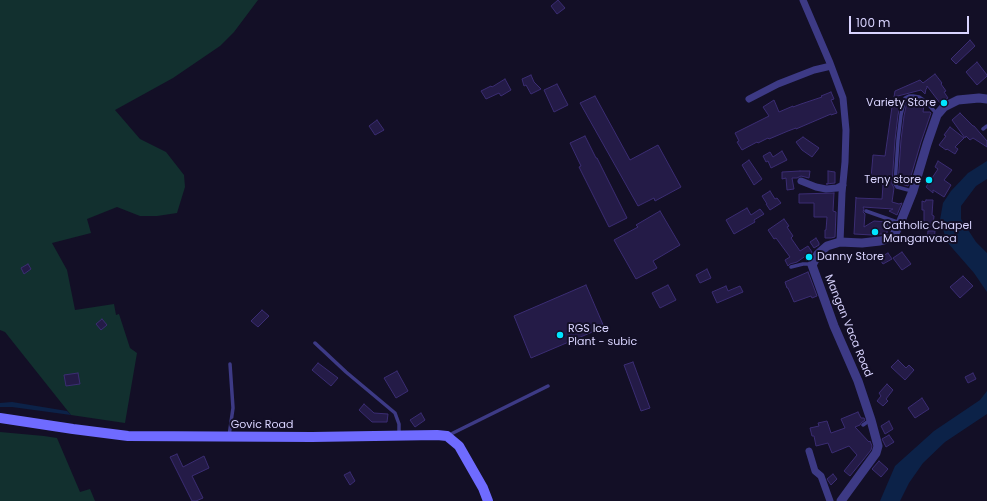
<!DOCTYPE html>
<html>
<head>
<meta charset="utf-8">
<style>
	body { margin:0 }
	#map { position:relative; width:987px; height:501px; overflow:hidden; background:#130f26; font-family:Poppins,sans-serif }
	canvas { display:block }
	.scale { position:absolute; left:849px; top:16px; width:120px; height:18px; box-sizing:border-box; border:2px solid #d9d4ff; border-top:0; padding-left:5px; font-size:12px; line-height:14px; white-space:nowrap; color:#d9d4ff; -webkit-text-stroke:3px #130f26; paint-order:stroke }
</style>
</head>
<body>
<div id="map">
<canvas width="987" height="501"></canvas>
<div class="scale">100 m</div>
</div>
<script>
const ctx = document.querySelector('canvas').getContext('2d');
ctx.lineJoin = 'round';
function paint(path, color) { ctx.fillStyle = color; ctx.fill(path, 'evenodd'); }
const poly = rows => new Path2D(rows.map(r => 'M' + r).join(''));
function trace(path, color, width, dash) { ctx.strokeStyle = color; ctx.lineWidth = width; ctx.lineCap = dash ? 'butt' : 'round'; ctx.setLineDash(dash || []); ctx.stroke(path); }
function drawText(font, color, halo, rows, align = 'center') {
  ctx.font = font + ' Poppins,sans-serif'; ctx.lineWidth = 4; ctx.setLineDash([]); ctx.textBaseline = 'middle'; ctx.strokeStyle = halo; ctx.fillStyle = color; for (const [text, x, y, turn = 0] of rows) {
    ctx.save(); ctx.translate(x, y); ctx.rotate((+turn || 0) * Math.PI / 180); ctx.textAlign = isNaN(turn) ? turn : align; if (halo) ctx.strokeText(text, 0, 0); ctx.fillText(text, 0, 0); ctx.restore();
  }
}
const green = poly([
	[0,0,258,0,234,32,220,46,173,78,115,110,140,139,166,152,184,175,185,187,177,213,157,216,140,216,117,207,87,219,91,233,52,243,67,270,75,310,114,304,116,315,119,314,130,348,137,353,125,423,71,415,5,332,0,330],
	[0,432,44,436,57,438,80,492,90,489,95,501,0,501]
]);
const water = poly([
	[987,161,987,179,976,186,961,206,961,219,976,242,987,253,987,292,974,273,947,242,940,220,943,203,951,191,968,173],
	[987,391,987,414,945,442,923,463,909,483,900,501,880,501,895,466,934,431,980,400],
	[12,402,67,411,71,415,12,407,0,407,0,403]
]);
const building = poly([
	[558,0,565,8,557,14,551,6,558,0],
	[970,40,975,46,956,64,951,59,970,40],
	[977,62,987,75,987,76,977,85,966,72,977,62],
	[935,74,942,83,941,84,946,91,944,92,948,98,940,103,927,86,927,88,926,89,925,94,921,90,894,97,895,91,920,80,923,83,935,74],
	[531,75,534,82,541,89,531,94,526,85,524,86,522,79,531,75],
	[505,79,511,90,501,96,499,93,486,99,481,91,491,86,492,87,505,79],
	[557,84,568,105,554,112,544,90,557,84],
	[831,92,834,99,831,100,837,113,831,115,831,114,796,129,796,128,788,131,769,139,768,138,758,143,757,142,742,150,737,142,739,141,735,133,769,116,763,107,774,100,779,112,793,106,793,107,801,104,822,97,821,96,831,92],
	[595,96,630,160,658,145,681,187,655,201,654,198,638,206,580,103,595,96],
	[893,100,901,101,898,115,895,140,892,184,894,188,892,202,899,204,902,203,897,215,889,211,893,209,863,207,864,209,863,212,865,214,864,227,874,221,888,222,887,233,883,234,875,234,872,235,854,234,856,197,856,198,882,199,883,185,881,184,882,179,871,178,873,155,885,156,893,100],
	[907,102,924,105,923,112,930,112,931,113,921,142,908,186,898,183,901,140,904,116,907,102],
	[960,113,973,126,974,126,987,141,987,147,973,138,970,140,966,136,965,138,952,120,960,113],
	[377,120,384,130,375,135,369,126,377,120],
	[950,127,964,138,955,147,958,149,955,154,947,149,946,150,939,145,946,136,944,135,950,127],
	[585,136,596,158,597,158,627,218,609,227,579,167,581,166,570,143,585,136],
	[803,137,819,148,812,157,802,150,796,142,803,137],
	[782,151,787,160,771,168,768,161,766,162,763,156,770,152,773,157,782,151],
	[749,160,762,179,754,185,742,165,749,160],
	[938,161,952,170,944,180,951,185,944,197,933,190,933,193,926,187,938,169,935,167,938,161],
	[800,171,810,171,809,178,801,176,797,178,792,178,794,189,787,190,786,178,782,179,782,172,800,171],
	[828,171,835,172,835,183,826,184,828,184,828,171],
	[770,191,775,199,777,198,781,203,770,210,766,204,767,204,762,196,770,191],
	[834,193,833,211,836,212,835,237,831,238,825,238,825,230,826,230,827,217,814,217,814,203,799,203,799,194,834,193],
	[926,200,933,200,932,215,934,216,933,227,927,227,927,224,924,224,924,210,922,210,922,201,925,202,926,200],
	[747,208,751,215,760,209,764,214,754,220,755,222,734,234,726,220,747,208],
	[660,211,680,245,653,261,657,268,636,279,614,240,638,227,636,225,660,211],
	[784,219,789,226,787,227,793,236,791,238,800,251,808,246,812,252,809,258,807,255,797,262,790,264,788,266,785,260,790,257,776,238,774,239,768,230,784,219],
	[928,231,935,231,934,242,927,241,928,231],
	[816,238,819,243,819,245,814,248,810,242,816,238],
	[902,252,911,264,902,270,893,258,902,252],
	[888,253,892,259,883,264,879,258,888,253],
	[28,264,31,269,24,274,21,268,28,264],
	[707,269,711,278,700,283,696,275,707,269],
	[808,272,817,296,812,298,811,296,794,302,788,288,787,288,785,282,808,272],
	[963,276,973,286,960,298,950,287,963,276],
	[586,285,604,327,531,358,514,316,586,285],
	[668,285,676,300,660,308,652,293,668,285],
	[726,286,728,291,740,286,743,292,717,303,712,292,726,286],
	[262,310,269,316,258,327,251,321,262,310],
	[102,319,107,325,101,330,96,324,102,319],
	[898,360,906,368,909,365,914,370,905,380,891,367,898,360],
	[633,362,650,408,641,411,624,365,633,362],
	[318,363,338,378,331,386,312,370,318,363],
	[397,371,408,391,396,398,384,378,397,371],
	[78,373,80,384,66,386,64,375,78,373],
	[973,373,976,379,968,383,965,377,973,373],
	[887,384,893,390,886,399,888,401,883,406,877,401,881,396,879,393,887,384],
	[922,398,929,409,915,418,908,408,922,398],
	[364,404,374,413,388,414,387,422,372,422,359,410,364,404],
	[858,412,861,418,864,418,865,420,861,423,860,425,855,427,869,442,870,441,872,446,871,450,863,460,850,476,844,471,857,455,849,446,832,453,828,443,816,446,814,436,812,436,810,428,819,426,818,423,827,421,831,433,845,428,841,419,858,412],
	[421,413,425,420,415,427,410,420,421,413],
	[889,421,893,429,885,434,881,426,889,421],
	[889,435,894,442,886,447,882,439,889,435],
	[177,454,183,467,204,456,209,468,192,476,203,498,196,501,192,501,170,457,177,454],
	[879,461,888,469,881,477,872,469,879,461],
	[350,472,355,481,350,485,344,475,350,472],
	[833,474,837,479,831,485,827,479,833,474]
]);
const service = poly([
	[983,129,987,126],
	[912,191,897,187,895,184,898,140,901,115,905,98,909,96,913,96,919,97,925,101,937,114],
	[866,211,900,223],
	[791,267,803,264,808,264,811,265],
	[315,343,346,372,395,413,399,424,399,435],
	[863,425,870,420],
	[449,435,548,386],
	[229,436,233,408,230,364]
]);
const minor = poly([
	[803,0,830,63,843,98,846,130,845,162,842,193,840,242],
	[749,99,778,84,814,70,831,66],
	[801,181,816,187,826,189,837,188,843,185],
	[809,451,815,471,821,476,830,501]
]);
const tertiary = poly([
	[841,501,876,453,878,446,871,420,858,381,834,326,812,265,818,254,827,246,840,242,862,243,880,241,892,238,899,226,913,191,927,144,937,115,944,107,958,100,979,98,987,99]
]);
const secondary = poly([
	[0,418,73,429,128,436,312,437,437,435,447,436,459,446,483,488,488,501]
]);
const markers = [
	[944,103,4,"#00e5ff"],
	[929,180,4,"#00e5ff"],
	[875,232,4,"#00e5ff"],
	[809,257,4,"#00e5ff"],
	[560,335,4,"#00e5ff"]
];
const poiNames = [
	["Variety Store",936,103,"right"],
	["Teny store",921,180,"right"],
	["Catholic Chapel",883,226],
	["Manganvaca",883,239],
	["Danny Store",817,257],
	["RGS Ice",568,329],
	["Plant - subic",568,342]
];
const streetNames = [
	["Mangan Vaca Road",848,326,68],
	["Govic Road",262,425]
];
paint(green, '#12302f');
paint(water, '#0c2248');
paint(building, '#241b47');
trace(building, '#3b2d73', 1);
trace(service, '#3d3a85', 3.5);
trace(minor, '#3d3a85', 7);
trace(tertiary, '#3d3a85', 9);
trace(secondary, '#6f6bff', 10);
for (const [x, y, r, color] of markers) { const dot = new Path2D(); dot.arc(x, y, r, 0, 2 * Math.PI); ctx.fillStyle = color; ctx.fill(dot); trace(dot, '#130f26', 1.5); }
drawText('11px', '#d9d4ff', '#130f26', poiNames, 'left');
drawText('11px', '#d9d4ff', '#130f26', streetNames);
</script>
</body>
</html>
